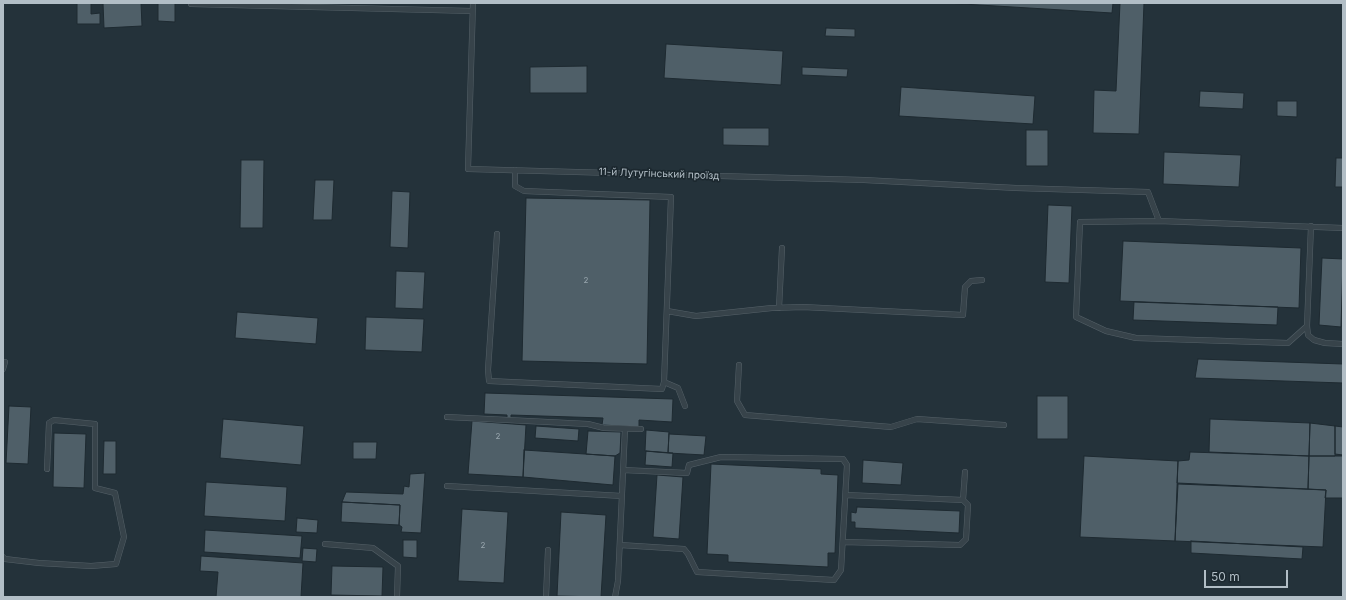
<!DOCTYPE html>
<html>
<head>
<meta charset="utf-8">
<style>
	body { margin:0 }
	#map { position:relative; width:1346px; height:600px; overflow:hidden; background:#24323a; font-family:Inter,sans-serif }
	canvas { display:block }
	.frame { position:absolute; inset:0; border:4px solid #b2bec6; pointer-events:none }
	.scale { position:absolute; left:1204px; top:570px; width:84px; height:18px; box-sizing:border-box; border:2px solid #b2bec6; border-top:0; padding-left:5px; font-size:12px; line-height:14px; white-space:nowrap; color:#b2bec6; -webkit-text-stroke:3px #1c282f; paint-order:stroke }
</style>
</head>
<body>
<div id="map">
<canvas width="1346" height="600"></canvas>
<div class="frame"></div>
<div class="scale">50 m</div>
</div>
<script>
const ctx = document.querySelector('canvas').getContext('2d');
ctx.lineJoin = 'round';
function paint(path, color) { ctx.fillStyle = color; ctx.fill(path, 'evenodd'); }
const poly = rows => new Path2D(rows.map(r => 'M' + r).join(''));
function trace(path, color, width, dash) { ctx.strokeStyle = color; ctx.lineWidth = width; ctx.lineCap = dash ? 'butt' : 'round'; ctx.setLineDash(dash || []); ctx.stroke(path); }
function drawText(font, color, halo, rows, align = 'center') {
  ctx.font = font + ' Inter,sans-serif'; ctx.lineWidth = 3.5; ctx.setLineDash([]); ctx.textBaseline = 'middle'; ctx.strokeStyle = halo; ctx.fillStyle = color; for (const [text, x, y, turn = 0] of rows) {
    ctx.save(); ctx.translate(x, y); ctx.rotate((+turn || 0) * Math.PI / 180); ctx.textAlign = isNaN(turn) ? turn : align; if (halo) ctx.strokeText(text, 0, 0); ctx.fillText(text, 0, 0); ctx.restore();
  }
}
const building = poly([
	[77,3,91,3,91,14,100,13,100,24,77,24,77,3],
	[103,3,141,3,142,26,104,28,103,3],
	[158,3,175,3,175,22,158,21,158,3],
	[946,3,1113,3,1112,13,946,3],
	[1120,3,1144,3,1139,134,1093,133,1094,90,1116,91,1120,3],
	[826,28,855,29,855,37,825,36,826,28],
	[666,44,783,51,781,85,664,78,666,44],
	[587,66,587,93,530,93,530,67,587,66],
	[802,67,848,69,847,77,802,75,802,67],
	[901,87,1035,96,1033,124,899,116,901,87],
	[1200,91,1244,93,1243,109,1199,107,1200,91],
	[1277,101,1297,101,1297,117,1277,116,1277,101],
	[723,128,769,128,769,146,723,145,723,128],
	[1026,130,1048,130,1048,166,1026,166,1026,130],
	[1164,152,1241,155,1239,187,1163,184,1164,152],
	[1336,158,1343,158,1343,187,1335,187,1336,158],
	[241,160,264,160,263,228,240,228,241,160],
	[315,180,334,180,332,220,313,220,315,180],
	[392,191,410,192,408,248,390,247,392,191],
	[526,198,650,200,647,364,522,361,526,198],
	[1048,205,1072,206,1069,283,1045,282,1048,205],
	[1123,241,1301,248,1299,308,1120,301,1123,241],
	[1322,258,1343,259,1341,327,1319,325,1322,258],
	[396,271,425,272,423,309,395,308,396,271],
	[1134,302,1278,307,1277,325,1133,320,1134,302],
	[237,312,318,318,316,344,235,338,237,312],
	[366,317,424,319,422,352,365,350,366,317],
	[1198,359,1343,364,1343,383,1195,378,1198,359],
	[485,393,673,399,672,422,639,420,639,427,602,425,603,418,511,415,511,423,507,423,507,415,484,414,485,393],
	[1037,396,1068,396,1068,439,1037,439,1037,396],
	[9,406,31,407,28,464,6,463,9,406],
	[223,419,304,426,301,465,220,458,223,419],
	[1210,419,1310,423,1309,456,1209,452,1210,419],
	[472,421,526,425,523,477,468,474,472,421],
	[1310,423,1335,426,1335,456,1309,456,1310,423],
	[536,426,579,429,578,441,535,438,536,426],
	[1335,426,1343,427,1343,455,1335,454,1335,426],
	[646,430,669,432,668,453,645,451,646,430],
	[588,431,621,432,620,453,615,456,586,454,588,431],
	[54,433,86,434,84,488,53,487,54,433],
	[669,434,706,436,704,455,668,453,669,434],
	[104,441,116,441,116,474,103,474,104,441],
	[353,442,377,442,376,459,353,459,353,442],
	[524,450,615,456,613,485,523,477,524,450],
	[646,451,673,453,672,467,645,465,646,451],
	[1190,452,1309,456,1308,489,1177,483,1178,461,1189,460,1190,452],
	[1084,456,1178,461,1175,541,1080,537,1084,456],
	[1309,456,1343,456,1343,498,1325,498,1326,490,1308,489,1309,456],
	[863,460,903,463,901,485,862,483,863,460],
	[711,464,821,469,821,474,838,475,835,553,828,553,828,567,728,562,728,555,707,554,711,464],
	[425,473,421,533,401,532,402,527,399,525,400,505,342,502,346,492,403,494,404,486,409,487,410,474,425,473],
	[657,475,683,477,679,539,653,537,657,475],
	[206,482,287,487,285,521,204,516,206,482],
	[1178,484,1326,490,1323,547,1175,541,1178,484],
	[342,502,400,505,399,525,341,522,342,502],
	[857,507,960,511,959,533,855,528,855,522,851,522,851,512,856,513,857,507],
	[462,509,508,512,504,583,458,581,462,509],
	[561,512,606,515,601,597,557,596,561,512],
	[297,518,318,520,317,533,296,532,297,518],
	[205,530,302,536,300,558,204,552,205,530],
	[403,540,417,540,417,558,403,557,403,540],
	[1191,541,1303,547,1302,559,1191,553,1191,541],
	[303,548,317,549,316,562,302,561,303,548],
	[201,556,303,563,301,597,216,597,218,572,200,571,201,556],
	[332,566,383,567,382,596,331,595,332,566]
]);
const service = poly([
	[473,3,468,169,864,180,1016,188,1148,192,1159,221,1343,228],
	[191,4,472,11],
	[1159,221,1080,222,1076,317,1106,331,1136,338,1288,343,1307,326],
	[1311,226,1307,326,1308,335,1314,340,1325,343,1343,344],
	[497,234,488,370,489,381,662,389,664,382,671,197,524,191,515,186,515,170],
	[779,308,782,248],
	[667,311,696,316,772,308,803,307,963,315,965,287,971,281,982,280],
	[739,365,737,401,745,415,891,427,917,419,1004,425],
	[3,369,5,362],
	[664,382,678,388,685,406],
	[447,417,588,424,604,428,641,429],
	[447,486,622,496],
	[963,500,965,472],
	[843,542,960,545,966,539,968,505,963,500,846,495],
	[325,544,373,548,398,566,397,597],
	[620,545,684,549,688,554,697,572,834,580,841,570,847,465,843,459,721,457,689,465,687,473,623,470],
	[3,557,5,559,39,563,91,566,116,564,124,537,115,493,95,488,95,424,54,420,49,423,47,469],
	[546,597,548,550],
	[615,597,618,581,625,429]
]);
const numberNames = [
	["2",586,281],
	["2",498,437],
	["2",483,546]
];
const streetNames = [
	["11-й Лутугінський проїзд",659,174,2]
];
paint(building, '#4f5f68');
trace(building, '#1e2a31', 1);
trace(service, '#556168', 6);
trace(service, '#37434a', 5);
drawText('8px', '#99a6ae', null, numberNames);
drawText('10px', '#b2bec6', '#1c282f', streetNames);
</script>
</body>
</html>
